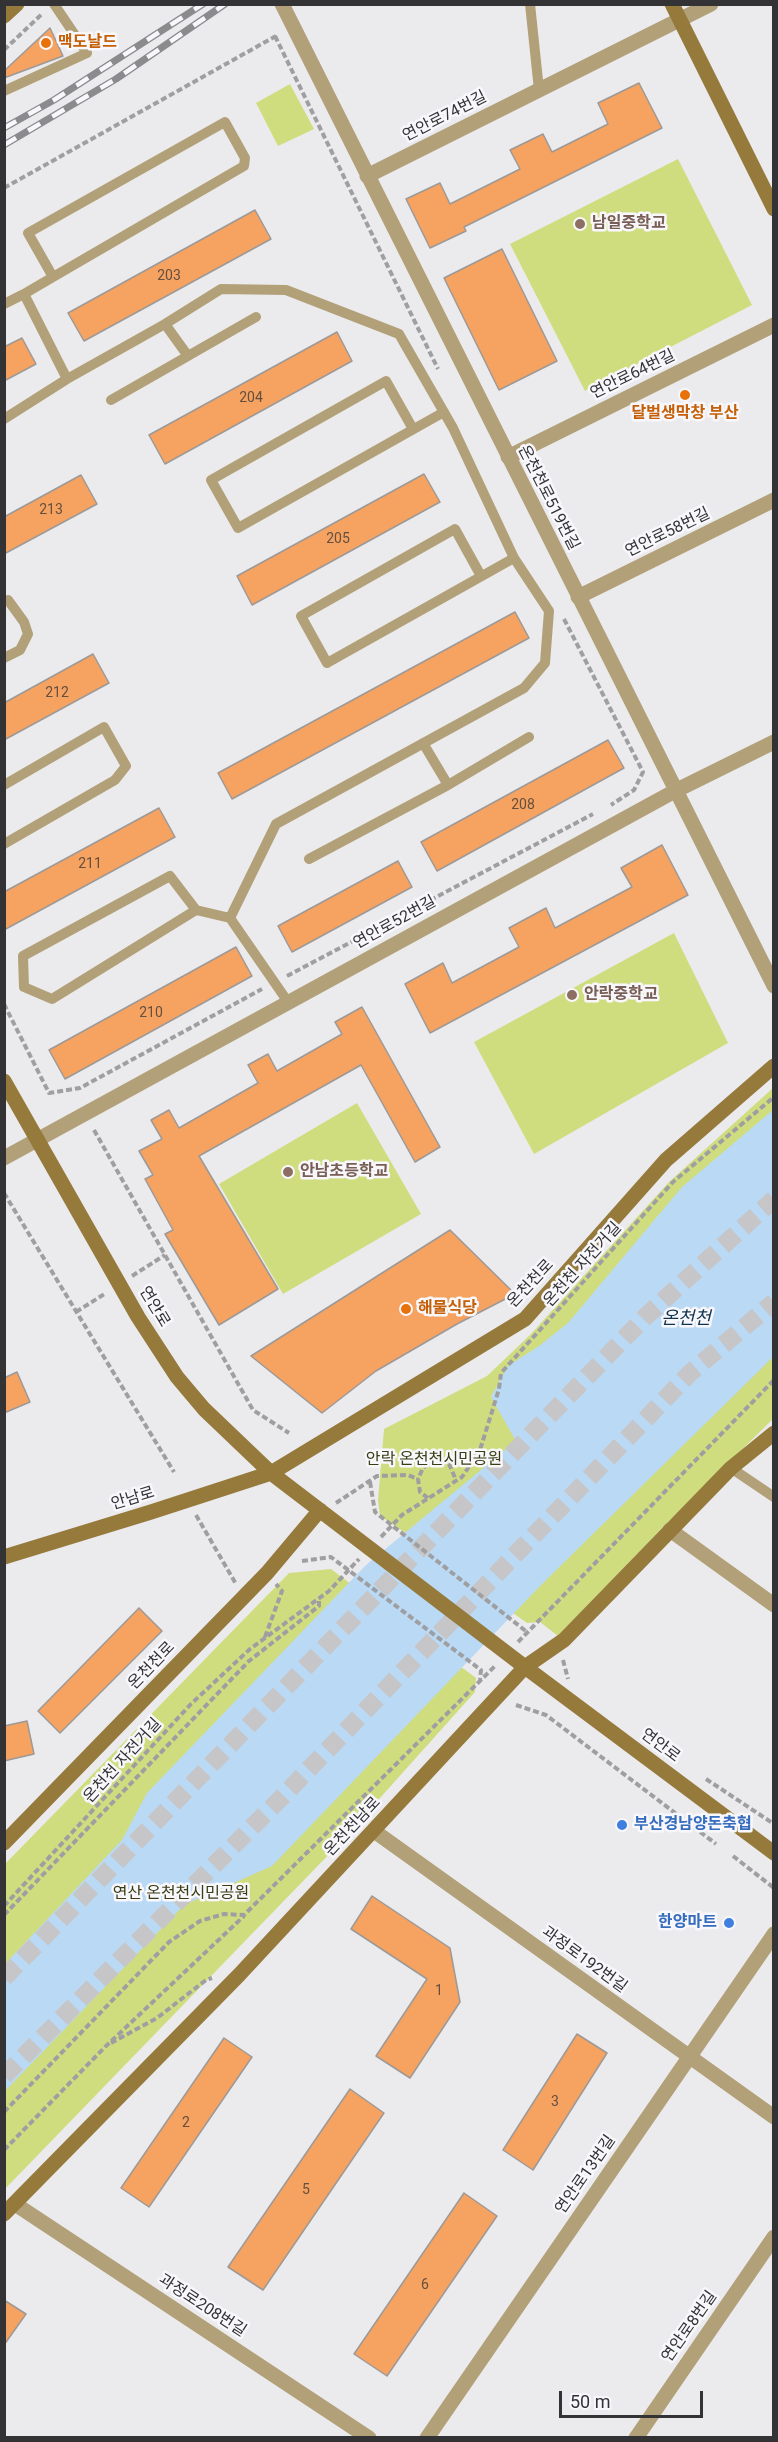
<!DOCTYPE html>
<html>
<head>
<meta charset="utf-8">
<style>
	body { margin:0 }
	#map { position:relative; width:778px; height:2442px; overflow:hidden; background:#ebebee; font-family:Roboto,sans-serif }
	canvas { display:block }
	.frame { position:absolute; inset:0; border:6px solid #333335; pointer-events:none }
	.scale { position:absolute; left:559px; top:2391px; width:144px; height:27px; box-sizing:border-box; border:3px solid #333335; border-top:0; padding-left:8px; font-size:18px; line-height:21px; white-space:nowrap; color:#333335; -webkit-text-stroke:4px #f8f8fc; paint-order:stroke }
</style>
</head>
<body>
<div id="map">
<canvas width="778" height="2442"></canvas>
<div class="frame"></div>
<div class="scale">50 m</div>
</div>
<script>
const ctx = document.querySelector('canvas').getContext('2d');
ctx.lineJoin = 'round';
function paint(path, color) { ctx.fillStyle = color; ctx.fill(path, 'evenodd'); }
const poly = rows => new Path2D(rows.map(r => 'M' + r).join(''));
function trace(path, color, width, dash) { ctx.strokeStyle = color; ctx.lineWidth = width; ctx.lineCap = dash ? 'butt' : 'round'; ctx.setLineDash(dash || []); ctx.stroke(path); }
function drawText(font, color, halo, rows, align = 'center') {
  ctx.font = font + ' Roboto,"Noto Sans KR",sans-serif'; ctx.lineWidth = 5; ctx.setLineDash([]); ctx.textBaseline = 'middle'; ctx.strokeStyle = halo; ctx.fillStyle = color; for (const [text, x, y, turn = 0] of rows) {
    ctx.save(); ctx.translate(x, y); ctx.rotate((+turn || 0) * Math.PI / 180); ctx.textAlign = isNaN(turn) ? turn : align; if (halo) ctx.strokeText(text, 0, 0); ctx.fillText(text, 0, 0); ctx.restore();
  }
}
const green = poly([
	[290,84,314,129,278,146,256,103],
	[678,159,752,305,585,391,510,244],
	[674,933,728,1043,534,1154,474,1042],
	[773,1088,773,1145,530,1444,416,1540,380,1516,378,1500,384,1429,487,1376,530,1335,669,1182],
	[357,1103,421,1214,283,1294,219,1184],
	[773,1331,773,1419,665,1525,558,1636,540,1622,527,1623,503,1606],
	[331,1569,476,1678,475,1692,337,1846,5,2189,5,1864,289,1573]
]);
const water = poly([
	[773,1110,773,1357,541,1585,272,1866,184,1905,5,2091,4,1965,122,1840,147,1793,366,1565,516,1441,491,1397,508,1366,539,1346,568,1323,682,1187]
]);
const building = poly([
	[50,28,63,56,4,78,4,71,50,28],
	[639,83,662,128,464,227,466,231,430,248,406,199,440,183,450,204,520,169,510,150,543,134,552,152,608,124,598,103,639,83],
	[255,210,271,239,84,341,68,313,255,210],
	[502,249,557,361,499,390,444,278,502,249],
	[337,332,352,361,165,464,149,435,337,332],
	[22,338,36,364,4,381,4,347,22,338],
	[424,474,440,502,252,605,237,576,424,474],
	[81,475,97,504,4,554,4,517,81,475],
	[515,612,529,638,232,799,218,773,515,612],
	[93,654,109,683,4,740,4,703,93,654],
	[608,740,624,768,437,871,421,842,608,740],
	[159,808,175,837,4,930,4,892,159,808],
	[662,845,688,895,430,1033,405,984,443,963,452,983,519,947,509,928,546,908,555,928,632,887,621,868,662,845],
	[398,861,412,887,292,952,278,926,398,861],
	[236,947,252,976,65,1079,49,1050,236,947],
	[362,1007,440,1147,415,1162,361,1065,199,1156,278,1289,219,1325,165,1234,173,1230,145,1179,153,1175,139,1151,162,1139,151,1120,169,1110,179,1128,258,1083,248,1065,268,1054,277,1071,342,1034,335,1022,362,1007],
	[450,1230,515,1294,457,1324,376,1371,322,1413,251,1356,450,1230],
	[17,1372,30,1402,4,1413,4,1378,17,1372],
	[139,1608,162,1631,60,1733,38,1711,139,1608],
	[27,1721,34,1754,4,1761,4,1726,27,1721],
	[372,1896,450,1948,460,2002,410,2078,376,2056,427,1979,351,1929,372,1896],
	[577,2034,607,2053,533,2170,503,2150,577,2034],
	[224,2038,252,2057,149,2207,121,2188,224,2038],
	[350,2089,384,2113,263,2290,228,2267,350,2089],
	[464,2193,497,2216,387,2376,354,2354,464,2193],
	[4,2300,26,2314,4,2345,4,2300]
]);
const highwayTunnel = poly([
	[4,1978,644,1318,774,1199],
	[4,2076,287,1792,690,1373,774,1302]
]);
const path = poly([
	[275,36,438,369],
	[4,50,43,13],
	[4,188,276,36],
	[564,619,643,772,634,790,611,805],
	[287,976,593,814],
	[4,1004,49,1093,80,1088,262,989],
	[94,1130,253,1410,289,1433],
	[4,1193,174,1472],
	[132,1276,165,1255],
	[76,1312,106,1293],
	[370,1482,375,1512,527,1632],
	[428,1498,420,1492,418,1479,423,1468,430,1463,439,1461,449,1464,456,1480],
	[336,1503,377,1476,408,1475,418,1479],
	[196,1515,236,1584],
	[381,1537,402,1515,462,1477,480,1450,499,1389,501,1373,673,1182,774,1097],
	[302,1561,331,1557,481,1670,480,1680],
	[265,1637,282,1591,276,1584],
	[518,1642,774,1380],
	[563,1660,568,1679],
	[516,1705,546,1715,716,1844],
	[706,1779,774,1824],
	[733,1856,774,1888],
	[4,1906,191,1704,250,1649,329,1591,359,1559],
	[4,1915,249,1661,319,1606,319,1599],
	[111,2043,157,2018,206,1980,212,1978],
	[4,2112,169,1942,200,1921,224,1914,244,1915,496,1665],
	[4,2150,105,2047,244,1916]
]);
const lane = poly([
	[530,4,539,90],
	[4,91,87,53,54,4],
	[24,294,67,379],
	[4,304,24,294,53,277,244,166,245,158,225,122,28,233,53,277],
	[165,324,221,289,286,290,399,334,453,428,514,558,549,611,545,663,524,688,276,824,230,918],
	[4,419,67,379,165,324,188,356,111,400,256,317],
	[413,429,386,381,211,480,238,528,444,412],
	[481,576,455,529,301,616,327,663,514,558],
	[4,601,8,600,24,622,28,634,20,650,4,658],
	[4,785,104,727,126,766,115,780,4,844],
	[448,785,529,737],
	[309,859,448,785,423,743],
	[196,910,52,999,24,987,23,956,170,876,196,910,230,918,288,1002],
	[731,1468,774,1497]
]);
const street = poly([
	[282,4,774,986],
	[367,176,711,4],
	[508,457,774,325],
	[578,597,774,500],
	[4,1158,675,791,774,742],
	[670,1530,774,1605],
	[374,1831,774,2117],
	[15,2204,369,2438],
	[427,2438,774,1934],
	[636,2438,774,2237]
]);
const secondary = poly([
	[672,4,774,209],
	[4,16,17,4],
	[4,1081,138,1317,177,1377,204,1409,271,1473,525,1667,774,1853],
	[4,1557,151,1512,271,1473,525,1319,666,1160,774,1066],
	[4,1843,267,1573,320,1510],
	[4,2214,239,1975,525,1667,564,1640,731,1468,774,1433]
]);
const rail = poly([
	[4,128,54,100,203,4],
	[4,145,116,79,225,4]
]);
const markers = [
	[46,43,6,"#e8710a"],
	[580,224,6,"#8d6e63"],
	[685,395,6,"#e8710a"],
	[572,995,6,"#8d6e63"],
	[288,1172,6,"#8d6e63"],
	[406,1309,6,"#e8710a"],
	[622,1825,6,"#3f7fe0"],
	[729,1923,6,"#3f7fe0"]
];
const numberNames = [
	["203",169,276],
	["204",251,398],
	["213",51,510],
	["205",338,539],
	["212",57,693],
	["208",523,805],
	["211",90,864],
	["210",151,1013],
	["1",439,1991],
	["3",555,2102],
	["2",186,2123],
	["5",306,2190],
	["6",425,2285]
];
const foodNames = [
	["맥도날드",58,43],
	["달벌생막창 부산",685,414,"center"],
	["해물식당",418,1309]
];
const streetNames = [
	["연안로74번길",445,117,-27],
	["연안로64번길",633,375,-26],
	["온천천로519번길",548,498,63],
	["연안로58번길",668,533,-26],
	["연안로52번길",395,923,-29],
	["온천천 자전거길",583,1265,-48],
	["온천천로",531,1284,-47],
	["연안로",154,1307,59],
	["안남로",133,1499,-17],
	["온천천로",152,1666,-46],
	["연안로",660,1746,37],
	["온천천 자전거길",123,1761,-48],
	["온천천남로",353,1827,-47],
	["과정로192번길",584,1960,36],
	["연안로13번길",586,2175,-55],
	["과정로208번길",202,2306,33],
	["연안로8번길",690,2327,-55]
];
const educationNames = [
	["남일중학교",592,224],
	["안락중학교",584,995],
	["안남초등학교",300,1172]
];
const parkNames = [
	["안락 온천천시민공원",434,1460],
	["연산 온천천시민공원",181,1894]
];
const shopNames = [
	["부산경남양돈축협",634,1825],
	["한양마트",717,1923,"right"]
];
const waterNames = [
	["온천천",686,1319]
];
paint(green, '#d0dd7f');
paint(water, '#b9d9f5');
paint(building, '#f6a261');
trace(building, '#9c9997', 1.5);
trace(highwayTunnel, '#c6c6c9', 18, [18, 9]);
trace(path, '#9f9fa2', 4, [6, 3]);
trace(lane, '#b2a078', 10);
trace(street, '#b2a078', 15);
trace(secondary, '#967a3c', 15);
trace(rail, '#8b8b8e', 7);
trace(rail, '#f8f8fc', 4.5, [14]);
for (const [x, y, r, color] of markers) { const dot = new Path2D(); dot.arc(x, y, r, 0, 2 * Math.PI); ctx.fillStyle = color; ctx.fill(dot); trace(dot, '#f8f8fc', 2); }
drawText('14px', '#644f40', null, numberNames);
drawText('bold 16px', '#c56008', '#f8f8fc', foodNames, 'left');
drawText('16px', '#333335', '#f8f8fc', streetNames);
drawText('bold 16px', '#785e54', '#f8f8fc', educationNames, 'left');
drawText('16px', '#393d12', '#f8f8fc', parkNames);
drawText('bold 16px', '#366cbe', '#f8f8fc', shopNames, 'left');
drawText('italic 18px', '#10334f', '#f8f8fc', waterNames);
</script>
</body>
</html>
